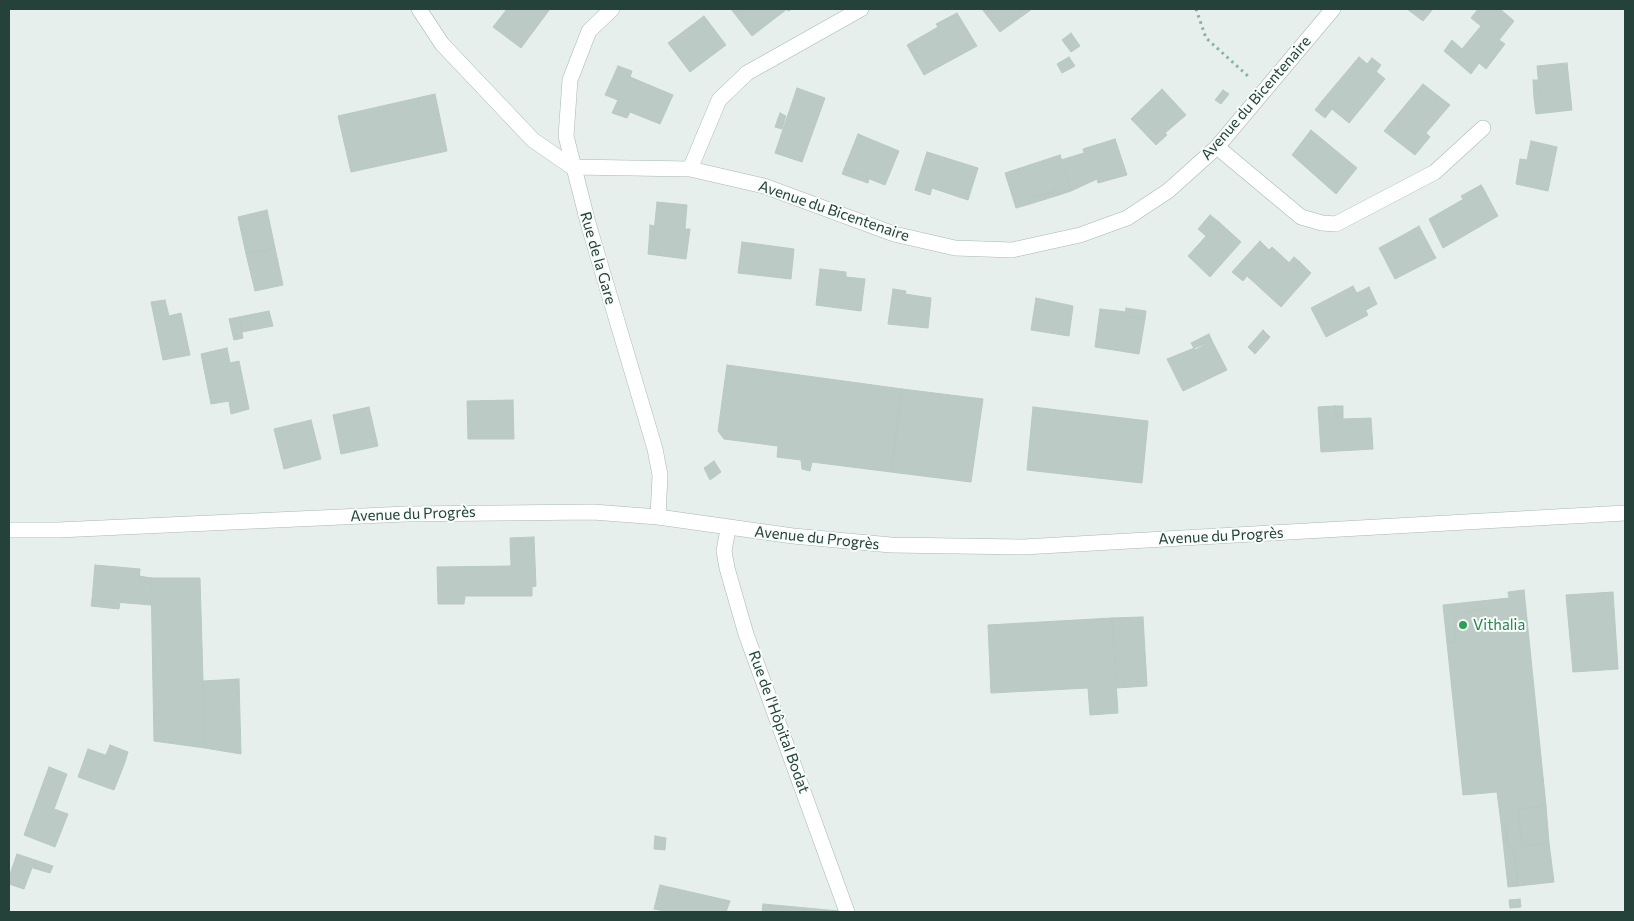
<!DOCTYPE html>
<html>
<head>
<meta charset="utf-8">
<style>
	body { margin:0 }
	#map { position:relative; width:1634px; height:921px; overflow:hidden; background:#e6efeb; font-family:Commissioner,sans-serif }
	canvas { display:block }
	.frame { position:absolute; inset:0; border:10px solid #24423a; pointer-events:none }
</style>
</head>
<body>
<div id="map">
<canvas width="1634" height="921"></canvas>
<div class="frame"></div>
</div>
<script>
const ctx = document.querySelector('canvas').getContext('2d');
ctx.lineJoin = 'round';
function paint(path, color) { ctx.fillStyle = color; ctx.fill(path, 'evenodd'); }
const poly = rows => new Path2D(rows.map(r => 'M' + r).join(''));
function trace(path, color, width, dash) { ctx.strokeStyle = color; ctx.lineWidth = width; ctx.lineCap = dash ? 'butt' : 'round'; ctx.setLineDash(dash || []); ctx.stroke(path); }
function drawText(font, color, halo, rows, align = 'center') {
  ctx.font = font + ' Commissioner,sans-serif'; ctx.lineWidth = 4; ctx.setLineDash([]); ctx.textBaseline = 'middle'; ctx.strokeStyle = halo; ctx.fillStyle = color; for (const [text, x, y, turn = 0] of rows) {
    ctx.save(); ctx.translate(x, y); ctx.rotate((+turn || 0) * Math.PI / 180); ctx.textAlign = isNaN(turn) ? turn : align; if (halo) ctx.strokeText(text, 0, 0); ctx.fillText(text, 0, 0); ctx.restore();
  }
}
const building = poly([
	[507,9,550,9,521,48,493,27,507,9],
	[731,9,792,9,788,11,787,9,752,36,731,9],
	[982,9,1032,9,1000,32,982,9],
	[1407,9,1433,9,1423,21,1407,9],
	[1478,9,1500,9,1514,21,1499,40,1505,44,1486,69,1479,63,1471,74,1444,51,1452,40,1462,49,1481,26,1471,18,1478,9],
	[957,13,977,46,924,75,907,45,938,27,936,24,957,13],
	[704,16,726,45,690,72,668,43,704,16],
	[1071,33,1080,46,1071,52,1062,40,1071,33],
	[1069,57,1075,66,1062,73,1057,64,1069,57],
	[1359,57,1385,79,1349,123,1322,101,1359,57],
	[1372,58,1381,65,1376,72,1367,64,1372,58],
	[1567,63,1572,110,1536,114,1534,98,1540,98,1537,66,1567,63],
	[618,66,632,71,630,77,673,95,660,124,630,112,627,118,612,113,618,100,605,95,618,66],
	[1533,80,1539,80,1540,98,1534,98,1533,80],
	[1423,84,1450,105,1426,133,1430,137,1415,155,1384,131,1423,84],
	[797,88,825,98,802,162,775,153,797,88],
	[1162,89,1186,115,1165,133,1167,135,1156,145,1131,119,1162,89],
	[1223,90,1229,94,1221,104,1215,100,1223,90],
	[435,94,447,151,351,172,338,116,435,94],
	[1322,101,1332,109,1325,118,1315,110,1322,101],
	[780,113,786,116,782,129,775,127,780,113],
	[1311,130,1357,168,1336,194,1292,155,1311,130],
	[858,134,899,151,885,185,844,169,858,134],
	[1115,139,1127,175,1098,183,1097,179,1071,191,1061,160,1084,153,1083,149,1115,139],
	[1531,141,1557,147,1548,191,1516,184,1520,159,1527,160,1531,141],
	[927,152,978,168,968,200,932,188,930,195,915,190,927,152],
	[1060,155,1071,191,1059,195,1058,190,1029,199,1030,204,1016,208,1005,173,1060,155],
	[844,169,869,179,868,183,842,174,844,169],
	[1481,185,1483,188,1463,199,1461,196,1481,185],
	[1483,188,1498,216,1443,248,1429,219,1483,188],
	[1058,190,1059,195,1030,204,1029,199,1058,190],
	[657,202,687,205,685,229,690,229,686,259,648,254,649,242,653,242,657,202],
	[267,210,275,248,246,254,238,217,267,210],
	[1210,215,1219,222,1206,236,1198,229,1210,215],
	[1219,222,1241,242,1210,277,1188,256,1219,222],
	[650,225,655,226,653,242,649,242,650,225],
	[1419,226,1422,232,1408,240,1405,234,1419,226],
	[1422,232,1436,258,1395,279,1379,248,1405,234,1408,240,1422,232],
	[1260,241,1269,250,1272,247,1295,268,1300,262,1311,273,1281,307,1247,276,1243,281,1232,272,1260,241],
	[742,242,794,249,791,279,738,273,742,242],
	[275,248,283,285,255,291,246,254,275,248],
	[1294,257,1300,262,1295,268,1289,263,1294,257],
	[820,269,846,272,846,277,865,279,861,311,816,305,820,269],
	[1353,286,1368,315,1326,337,1311,308,1353,286],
	[1369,287,1377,304,1366,310,1357,293,1369,287],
	[893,289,906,291,905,294,931,298,928,328,888,324,893,289],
	[1036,298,1073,306,1069,336,1031,330,1036,298],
	[165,300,169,316,181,313,190,355,163,360,151,302,165,300],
	[1126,308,1146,311,1145,319,1125,316,1126,308],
	[1100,309,1126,312,1125,316,1145,319,1139,354,1095,347,1100,309],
	[269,311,273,326,242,332,239,317,269,311],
	[239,317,243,338,234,340,229,319,239,317],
	[1263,330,1270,337,1255,354,1248,347,1263,330],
	[1209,334,1212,341,1195,350,1191,343,1209,334],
	[1212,341,1227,370,1183,391,1167,359,1212,341],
	[227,348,230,363,239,361,249,409,231,414,229,401,211,404,201,354,227,348],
	[727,365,902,389,891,472,812,462,810,471,802,469,801,460,777,457,778,446,724,439,718,431,727,365],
	[902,389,983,399,971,482,891,472,902,389],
	[513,400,514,439,468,439,467,401,513,400],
	[1335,406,1343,406,1343,415,1336,416,1335,406],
	[1335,406,1336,416,1343,415,1343,419,1371,418,1373,449,1321,452,1318,407,1335,406],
	[369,407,378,446,341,454,333,415,369,407],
	[1033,407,1148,421,1142,483,1027,470,1033,407],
	[311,420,321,459,284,469,274,429,311,420],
	[714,461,721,472,710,480,704,468,714,461],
	[534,537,536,586,532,587,532,596,465,596,464,604,438,604,437,567,511,566,510,538,534,537],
	[95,565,140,569,139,581,151,583,151,605,92,600,95,565],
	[139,576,151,578,151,583,139,581,139,576],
	[151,578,200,578,205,748,154,741,151,578],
	[1524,590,1546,806,1518,809,1522,846,1549,843,1554,882,1518,886,1513,847,1509,848,1505,822,1501,823,1497,792,1463,795,1447,643,1456,642,1454,623,1456,617,1463,612,1494,608,1500,599,1509,598,1508,592,1524,590],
	[1613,592,1618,669,1573,672,1566,595,1613,592],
	[1500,599,1494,608,1463,612,1456,617,1454,623,1456,642,1447,643,1443,605,1500,599],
	[92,600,120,602,119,609,91,606,92,600],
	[1143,617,1147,686,1116,688,1112,618,1143,617],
	[1112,618,1118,713,1090,715,1088,688,991,693,988,625,1112,618],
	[239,679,241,754,205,748,203,681,239,679],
	[110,745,128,752,125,762,106,755,110,745],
	[88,749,125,762,114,790,78,777,88,749],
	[49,767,67,774,54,809,68,814,55,847,24,835,49,767],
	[1546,806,1549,843,1522,846,1518,809,1546,806],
	[1505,822,1509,848,1513,847,1518,886,1508,887,1501,823,1505,822],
	[655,836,666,838,665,850,654,849,655,836],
	[17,854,35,860,24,889,9,884,9,877,17,854],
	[35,860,53,866,50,873,33,868,35,860],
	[660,885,730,901,726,912,670,912,654,909,660,885],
	[1520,899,1521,907,1510,908,1509,900,1520,899],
	[763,904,839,911,762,912,763,904]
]);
const path = poly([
	[1196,9,1206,38,1249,77]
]);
const minor = poly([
	[419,9,442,44,533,140,572,167,690,169,764,186,894,234,955,248,1012,250,1080,235,1127,218,1168,191,1217,147,1333,9],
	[612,9,589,31,570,80,566,136,588,223,655,449,660,475,658,517],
	[1217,147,1301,217,1322,223,1336,224,1435,172,1483,128],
	[690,169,719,100,747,73,861,9],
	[728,529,724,551,727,568,746,634,847,912],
	[9,530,58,530,406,514,593,512,658,517,793,536,891,545,1023,547,1625,513]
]);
const markers = [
	[1463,625,5,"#2e9e5b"]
];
const streetNames = [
	["Avenue du Bicentenaire",1256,98,-49],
	["Avenue du Bicentenaire",834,211,19],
	["Rue de la Gare",598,258,74],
	["Avenue du Progrès",413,514,-2],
	["Avenue du Progrès",1221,536,-3],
	["Avenue du Progrès",817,538,6],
	["Rue de l'Hôpital Bodat",779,722,70]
];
const leisureNames = [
	["Vithalia",1473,625]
];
paint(building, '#bbcac4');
trace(building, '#b8c9c2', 1);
trace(minor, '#a8b8b2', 16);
trace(path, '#86b3a5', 3, [2.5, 4]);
trace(minor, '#fff', 15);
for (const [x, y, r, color] of markers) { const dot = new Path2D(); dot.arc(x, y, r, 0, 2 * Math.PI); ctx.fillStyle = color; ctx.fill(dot); trace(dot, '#f7fbf9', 2); }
drawText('15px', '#24423a', '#f7fbf9', streetNames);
drawText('15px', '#27864d', '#f7fbf9', leisureNames, 'left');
</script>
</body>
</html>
